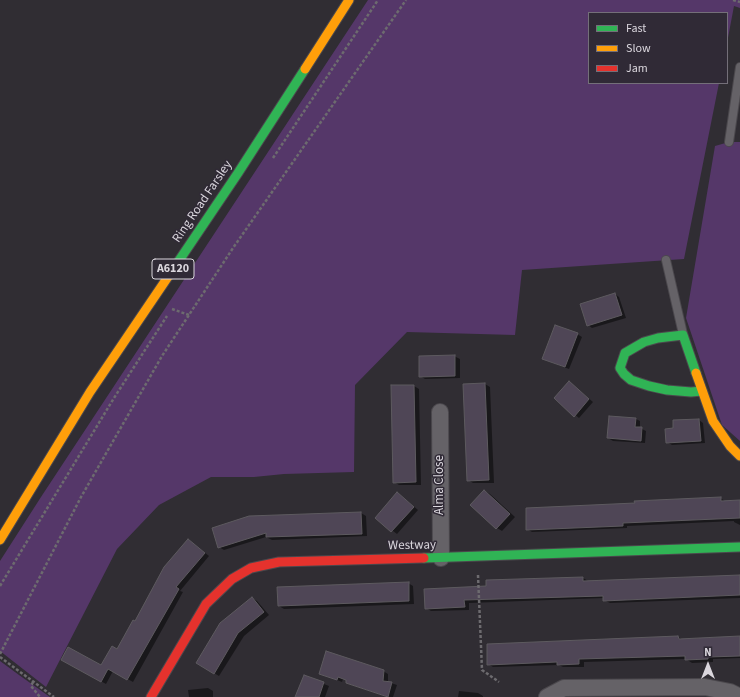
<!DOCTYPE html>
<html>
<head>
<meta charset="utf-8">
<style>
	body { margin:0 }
	#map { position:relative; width:740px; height:697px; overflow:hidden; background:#302d33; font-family:"Source Sans 3",sans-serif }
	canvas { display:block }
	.legend { position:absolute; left:588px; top:12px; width:140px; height:72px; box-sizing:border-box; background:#302a36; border:1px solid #746f79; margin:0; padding:5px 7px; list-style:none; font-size:12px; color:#dad6dd }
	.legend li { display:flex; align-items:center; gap:8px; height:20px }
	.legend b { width:20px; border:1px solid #746f79 }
	.north { position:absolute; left:688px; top:645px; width:40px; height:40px; -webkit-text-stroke:3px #302a36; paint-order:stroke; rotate:0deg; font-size:11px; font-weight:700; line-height:16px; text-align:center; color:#dad6dd }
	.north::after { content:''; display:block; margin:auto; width:14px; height:18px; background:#dad6dd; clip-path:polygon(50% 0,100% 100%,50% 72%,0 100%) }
</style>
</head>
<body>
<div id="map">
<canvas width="740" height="697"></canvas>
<ul class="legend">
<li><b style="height:5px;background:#30b455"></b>Fast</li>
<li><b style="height:5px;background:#ff9f0a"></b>Slow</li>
<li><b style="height:5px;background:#e5322d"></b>Jam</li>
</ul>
<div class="north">N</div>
</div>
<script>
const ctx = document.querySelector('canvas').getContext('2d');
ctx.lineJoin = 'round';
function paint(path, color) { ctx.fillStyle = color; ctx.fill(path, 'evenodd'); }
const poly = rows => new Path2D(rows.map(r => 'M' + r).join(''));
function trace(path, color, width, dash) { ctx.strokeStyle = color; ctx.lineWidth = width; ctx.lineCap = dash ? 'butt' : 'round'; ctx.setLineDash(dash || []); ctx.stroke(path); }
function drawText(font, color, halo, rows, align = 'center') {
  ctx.font = font + ' "Source Sans 3",sans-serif'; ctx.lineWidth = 3; ctx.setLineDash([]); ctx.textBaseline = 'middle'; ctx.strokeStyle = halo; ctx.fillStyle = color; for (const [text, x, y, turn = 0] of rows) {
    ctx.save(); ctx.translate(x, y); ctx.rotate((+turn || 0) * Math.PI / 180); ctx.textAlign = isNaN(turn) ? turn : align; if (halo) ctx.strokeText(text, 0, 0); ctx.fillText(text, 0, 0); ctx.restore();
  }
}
const green = poly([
	[368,0,740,0,740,8,734,6,727,43,727,13,589,13,589,83,719,83,684,259,522,270,515,335,407,332,355,385,354,472,284,474,254,477,211,477,159,505,117,549,46,687,0,651,0,561,41,497],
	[729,142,740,142,740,441,722,425,686,318,715,146],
	[0,661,19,675,50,697,0,697]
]);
const shadow = poly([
	[615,294,619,297,626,318,592,328,588,325],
	[577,334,582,337,569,369,548,361],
	[454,356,460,359,460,378,425,379,420,376],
	[485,384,490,387,494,483,473,483,468,480],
	[573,385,593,402,579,418,555,398],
	[414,386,419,389,421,485,399,485,394,482],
	[636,419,640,421,640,428,646,431,645,443,613,441,608,438],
	[699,420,703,423,705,443,672,445,667,442,674,429],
	[485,491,490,494,515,517,502,531,497,528],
	[398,493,418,510,397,534,376,518],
	[720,498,725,501,740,501,740,525,734,522,734,521,627,526,627,528,532,532,527,529,636,504],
	[361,513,366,516,367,536,272,540,266,537,224,550,219,547,249,517],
	[189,540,209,556,180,591,183,592,133,682,113,671,106,684,62,660,101,667,118,650],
	[740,576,740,598,610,603,604,600,604,598,469,603,469,610,431,611,426,608,487,587,583,578,588,581,588,582],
	[408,583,413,586,414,604,284,609,279,606],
	[252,598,257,601,269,615,244,636,219,676,197,663],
	[678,637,682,639,740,637,740,658,713,659,713,662,692,663,686,659,584,662,584,667,563,667,559,665,493,667,488,664],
	[383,671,388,674,388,682,397,685,393,697,388,697,352,685,347,682,347,680,343,679,342,682,320,673],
	[304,676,329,686,325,697,296,697],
	[208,688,213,691,213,697,189,697,188,690],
	[459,691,478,693,483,696,483,697,458,697]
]);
const building = poly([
	[615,293,622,315,587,326,580,304,615,293],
	[555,325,578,333,565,367,542,359,555,325],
	[455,355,455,376,419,377,419,356,455,355],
	[569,381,589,399,574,417,554,398,569,381],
	[485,383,489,480,467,481,463,384,485,383],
	[391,385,414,385,416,482,393,483,391,385],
	[609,416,636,418,635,427,642,427,641,441,607,438,609,416],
	[699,419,701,441,666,443,665,429,673,428,673,420,699,419],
	[484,490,510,514,496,529,470,505,484,490],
	[397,492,414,507,391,532,375,518,397,492],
	[721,497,721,501,740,500,740,518,623,523,623,526,526,530,526,508,635,503,634,501,721,497],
	[361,512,362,534,266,537,266,533,218,548,212,528,249,516,361,512],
	[188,539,205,553,176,587,179,589,127,680,108,669,101,682,61,660,68,647,101,665,112,646,117,649,133,620,135,621,164,567,188,539],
	[740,575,740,595,603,601,603,596,464,600,465,607,425,609,424,589,486,586,486,580,583,577,583,581,740,575],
	[409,582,409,601,278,606,277,587,409,582],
	[252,597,264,612,238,633,214,674,196,663,220,623,252,597],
	[678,636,679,639,740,636,740,656,708,657,708,659,685,660,685,656,579,659,579,664,557,665,557,662,487,665,487,644,678,636],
	[326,651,384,670,383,681,392,682,388,697,346,683,346,680,338,677,337,680,319,674,326,651],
	[304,675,324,682,319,697,295,697,304,675]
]);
const path = poly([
	[733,0,740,2],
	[273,158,378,0],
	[172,309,189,315],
	[478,575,482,670,499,682],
	[0,586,114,398,167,316],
	[0,654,81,497,162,356,233,248,406,0],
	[0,657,54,697],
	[33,682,31,686,40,697]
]);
const lane = poly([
	[729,142,740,67],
	[666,260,683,334]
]);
const street = poly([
	[440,412,441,558],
	[547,697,564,688,705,687,730,692,740,697]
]);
const fast = poly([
	[176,265,238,173,305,69],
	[696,373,683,335,658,338,644,342,625,353,620,368,624,374,631,380,649,386,667,390,691,392,702,391],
	[424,558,740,547]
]);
const slow = poly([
	[305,69,349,0],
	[696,373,713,421,730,446,740,456],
	[0,540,90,392,176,265]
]);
const jam = poly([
	[151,697,206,604,232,579,251,568,279,562,424,558]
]);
const shields = [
	[173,269,42]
];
const shieldNames = [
	["A6120",173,269]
];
const streetNames = [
	["Ring Road Farsley",203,202,-56],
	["Alma Close",440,485,-90],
	["Westway",412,546,-1]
];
paint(green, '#553769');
paint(shadow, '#0007');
paint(building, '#4f4656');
trace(building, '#5d5a5f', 1);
trace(lane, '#4b484d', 10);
trace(street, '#4b484d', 18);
trace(fast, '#4b484d', 11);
trace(slow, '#4b484d', 11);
trace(jam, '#4b484d', 11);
trace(path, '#6d6b6f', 2.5, [3, 2]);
trace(lane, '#656267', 8);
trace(street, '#656267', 16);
trace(fast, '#30b455', 9);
trace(slow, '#ff9f0a', 9);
trace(jam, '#e5322d', 9);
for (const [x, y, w] of shields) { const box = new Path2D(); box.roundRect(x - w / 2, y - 10, w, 20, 3); ctx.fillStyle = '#302a36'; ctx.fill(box); trace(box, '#dad6dd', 1); }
drawText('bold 12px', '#dad6dd', null, shieldNames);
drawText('13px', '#dad6dd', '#302a36', streetNames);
</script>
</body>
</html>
